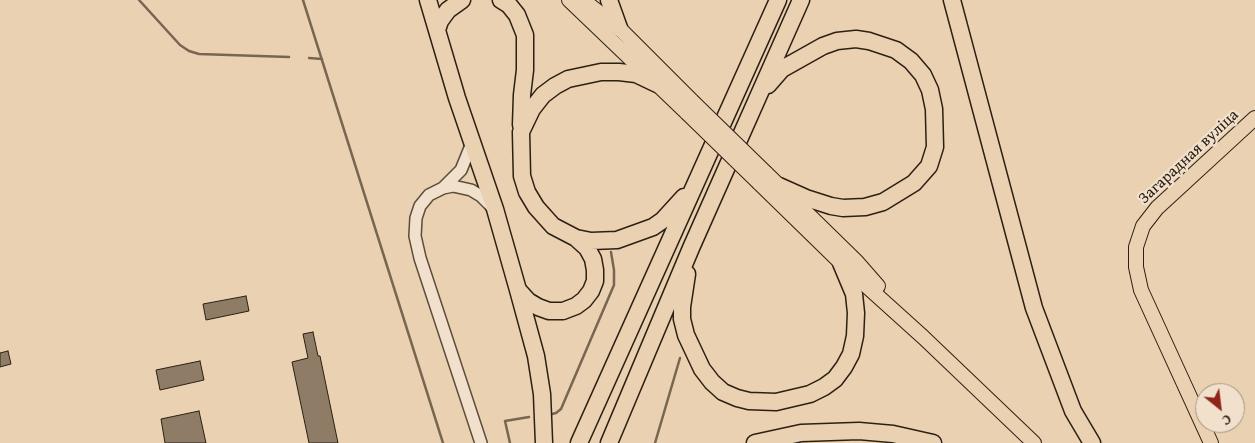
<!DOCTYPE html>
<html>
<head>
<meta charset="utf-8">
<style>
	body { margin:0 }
	#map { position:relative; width:1255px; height:443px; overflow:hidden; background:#e9d1b1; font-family:"Gentium Book Plus",serif }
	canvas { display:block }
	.north { position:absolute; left:1195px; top:383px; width:50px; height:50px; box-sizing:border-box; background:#f1e1cc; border:1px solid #a29482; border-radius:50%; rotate:151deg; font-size:14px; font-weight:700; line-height:20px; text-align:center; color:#2c2014 }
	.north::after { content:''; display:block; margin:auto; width:18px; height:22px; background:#8f2418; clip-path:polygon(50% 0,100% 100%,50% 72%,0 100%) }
</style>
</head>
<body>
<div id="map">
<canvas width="1255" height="443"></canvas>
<div class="north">С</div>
</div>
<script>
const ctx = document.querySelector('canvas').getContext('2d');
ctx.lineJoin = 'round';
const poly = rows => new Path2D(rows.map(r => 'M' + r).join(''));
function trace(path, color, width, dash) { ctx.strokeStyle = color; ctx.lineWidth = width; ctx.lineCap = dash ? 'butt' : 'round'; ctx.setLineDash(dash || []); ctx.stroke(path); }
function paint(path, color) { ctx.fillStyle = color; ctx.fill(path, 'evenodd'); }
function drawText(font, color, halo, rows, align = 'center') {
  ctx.font = font + ' "Gentium Book Plus",serif'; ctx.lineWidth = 4.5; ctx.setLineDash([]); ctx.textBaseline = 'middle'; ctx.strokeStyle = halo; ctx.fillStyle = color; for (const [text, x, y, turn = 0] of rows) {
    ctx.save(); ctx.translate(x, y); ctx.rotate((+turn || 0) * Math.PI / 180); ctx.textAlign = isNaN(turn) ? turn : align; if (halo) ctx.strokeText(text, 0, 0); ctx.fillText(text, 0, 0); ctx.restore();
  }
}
const stream = poly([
	[139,0,180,45,189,51,199,54,289,57],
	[303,0,443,443],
	[309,58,322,59],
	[552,414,556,413,561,409,614,285,614,270,611,252],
	[510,443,505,421,529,417],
	[655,443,680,358]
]);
const building = poly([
	[246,296,249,311,206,320,203,304,246,296],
	[313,332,318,356,320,356,338,443,309,443,292,362,308,358,303,334,313,332],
	[8,351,11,364,0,367,0,353,8,351],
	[200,361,204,380,160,390,156,370,200,361],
	[199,411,206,443,165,443,161,419,199,411]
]);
const minor = poly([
	[472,143,461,170,443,188,429,195,420,206,416,218,415,236,420,258,481,443],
	[443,188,453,186,471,190,481,196,492,207]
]);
const major = poly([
	[569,0,687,113],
	[583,0,619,28,692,101],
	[766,173,857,262,878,286],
	[759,183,841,263,923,337,1034,443],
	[1211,443,1141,290,1136,267,1136,247,1143,226,1157,208,1255,118]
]);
const highway = poly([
	[428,0,457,98,495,209,518,290,536,356,542,394,544,443],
	[501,0,509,5,517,15,525,35,525,70,522,95,521,125],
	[609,0,619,28],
	[952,0,1034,308,1073,411,1092,443],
	[437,30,440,21,448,10,462,0],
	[657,84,636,74,619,72,601,72,568,79,555,86,543,95,532,109,521,132,522,176,527,192,536,207,553,226,576,238,591,241,617,240,653,227,663,220,684,197],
	[768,85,782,69,823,46,837,41,856,39,869,41,896,50,911,61,923,75,930,90,934,109,935,147,929,166,914,183,883,202,865,207,843,208,831,206,806,198,779,186],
	[687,274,682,307,682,319,686,335,702,369,712,382,723,392,737,398,749,401,776,402,810,394,824,387,835,379,844,367,851,354,855,336,856,313,854,294,841,263],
	[518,290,528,301,538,307,549,311,563,311,576,306,584,300,591,291,595,281,595,270,593,259,587,248,576,238],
	[579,443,778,0],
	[609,443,691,248,801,0],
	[755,443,801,433,859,431,893,434,933,443]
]);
const majorBridge = poly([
	[692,101,766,173],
	[687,113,759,183]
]);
const streetNames = [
	["Загарадная вуліца",1189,157,-43]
];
trace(stream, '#776652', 2.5);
paint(building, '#8e7c66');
trace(building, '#2c2014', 1);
trace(minor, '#5b4c3b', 14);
trace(major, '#2c2014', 16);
trace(highway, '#2c2014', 19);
trace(minor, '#f1e1cc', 11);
trace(major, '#e9d1b1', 14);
trace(highway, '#e9d1b1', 16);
trace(majorBridge, '#2c2014', 16, []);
trace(majorBridge, '#e9d1b1', 14);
drawText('16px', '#2c2014', '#f1e1cc', streetNames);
</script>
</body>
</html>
